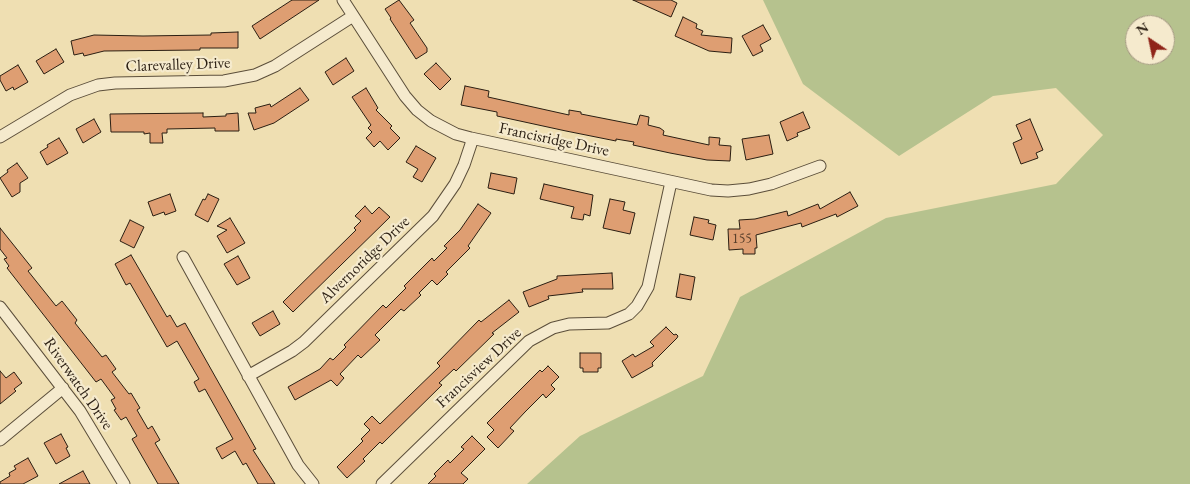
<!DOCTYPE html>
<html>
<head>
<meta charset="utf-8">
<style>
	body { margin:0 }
	#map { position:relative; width:1190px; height:484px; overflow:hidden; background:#efdfb2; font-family:"EB Garamond",serif }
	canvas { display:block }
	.north { position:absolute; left:1125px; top:15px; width:50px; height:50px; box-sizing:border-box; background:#f5eacd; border:1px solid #a49882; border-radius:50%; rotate:326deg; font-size:14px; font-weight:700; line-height:20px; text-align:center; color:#2a1e12 }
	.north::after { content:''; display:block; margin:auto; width:18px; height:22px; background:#8f2418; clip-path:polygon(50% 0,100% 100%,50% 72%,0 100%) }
</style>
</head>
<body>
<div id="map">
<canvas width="1190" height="484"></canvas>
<div class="north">N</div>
</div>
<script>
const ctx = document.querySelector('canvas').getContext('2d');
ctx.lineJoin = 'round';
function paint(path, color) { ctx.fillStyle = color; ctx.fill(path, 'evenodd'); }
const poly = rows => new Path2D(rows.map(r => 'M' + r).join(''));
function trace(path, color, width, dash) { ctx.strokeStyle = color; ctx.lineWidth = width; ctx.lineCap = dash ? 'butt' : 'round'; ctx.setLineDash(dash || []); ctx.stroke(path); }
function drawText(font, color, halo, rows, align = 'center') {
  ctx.font = font + ' "EB Garamond",serif'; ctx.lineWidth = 4.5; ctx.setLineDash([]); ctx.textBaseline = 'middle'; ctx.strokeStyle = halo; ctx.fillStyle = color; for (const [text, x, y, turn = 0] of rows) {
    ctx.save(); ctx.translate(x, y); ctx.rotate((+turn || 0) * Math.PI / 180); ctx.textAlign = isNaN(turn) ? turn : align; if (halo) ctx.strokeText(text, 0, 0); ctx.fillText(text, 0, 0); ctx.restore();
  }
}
const green = poly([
	[763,0,1190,0,1190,484,527,484,580,436,703,376,740,297,886,218,1056,184,1103,135,1056,88,993,96,899,156,803,84],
	[1135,25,1165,25,1165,55,1135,55]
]);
const building = poly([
	[292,0,319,0,260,39,252,26,292,0],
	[399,0,414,20,410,23,427,48,427,52,416,59,390,19,391,18,385,9,399,0],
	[633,0,671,0,677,3,671,17,633,0],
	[683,17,697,24,696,28,703,31,701,35,732,38,731,53,709,51,675,36,683,17],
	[763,25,771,39,760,45,763,51,753,56,742,36,763,25],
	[238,32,238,48,200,48,200,50,104,51,84,56,83,53,74,55,71,41,94,35,143,36,211,35,211,33,238,32],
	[56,49,64,62,44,74,36,61,56,49],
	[346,58,354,71,333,85,325,72,346,58],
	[436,63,451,79,440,90,424,74,436,63],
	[18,65,28,82,14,90,13,87,6,91,0,80,0,76,18,65],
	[465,86,489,91,488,97,569,115,569,110,581,112,581,114,637,125,640,115,649,117,648,125,660,128,664,131,663,135,709,145,709,137,720,138,719,145,731,146,730,161,707,160,670,153,633,145,634,142,616,139,616,141,566,131,497,116,497,112,461,105,465,86],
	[300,88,309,100,274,123,254,130,248,113,256,113,255,108,270,104,271,107,300,88],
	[366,88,378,108,376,110,392,126,390,128,400,138,388,150,380,141,374,147,366,138,372,132,368,128,371,125,352,97,366,88],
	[803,112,810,128,797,133,798,136,787,141,780,122,803,112],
	[203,113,203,117,226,116,226,114,238,113,239,131,215,131,215,128,167,129,167,133,162,133,163,143,150,143,150,133,144,134,144,132,111,132,110,114,203,113],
	[94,119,101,132,83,143,76,129,94,119],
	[1030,119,1043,150,1036,153,1038,158,1021,164,1013,143,1022,139,1016,125,1030,119],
	[769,135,773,154,746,160,742,139,769,135],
	[59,138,68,153,47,165,40,152,48,147,47,145,59,138],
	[416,146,436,158,422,182,413,177,418,169,406,162,416,146],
	[17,163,28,178,20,183,20,192,12,197,0,178,8,172,7,170,17,163],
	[491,173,517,178,514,194,488,188,491,173],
	[544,184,593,195,590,216,584,214,583,220,571,218,574,207,540,199,544,184],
	[850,192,858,206,837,217,836,214,802,227,801,223,756,235,757,248,755,248,755,254,743,254,743,249,729,250,728,229,740,229,739,220,755,219,787,211,788,216,818,204,820,209,850,192],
	[170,194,176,211,165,215,164,212,153,216,148,202,170,194],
	[208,194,219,199,208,222,195,215,203,199,205,200,208,194],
	[610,199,625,202,623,210,635,213,630,234,603,228,610,199],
	[478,204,491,213,468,246,470,248,446,272,448,274,437,285,432,280,419,293,421,295,404,311,401,309,375,335,380,340,361,358,358,355,340,374,344,378,337,386,331,380,295,400,288,387,320,369,330,358,333,360,346,347,344,345,383,305,386,308,406,288,404,286,432,258,434,261,447,248,444,246,460,230,478,204],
	[365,206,372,214,379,207,390,217,293,312,283,302,356,230,354,228,361,221,355,216,365,206],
	[694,217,709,220,708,223,716,225,713,240,690,235,694,217],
	[230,218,245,243,227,253,217,236,227,230,217,226,230,218],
	[130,220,144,227,134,248,120,241,130,220],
	[0,228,32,268,28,271,56,306,62,301,77,320,75,323,102,357,106,355,116,369,112,372,129,394,131,393,140,408,137,410,148,429,152,426,160,440,155,443,179,484,158,484,132,439,137,436,126,417,121,420,114,410,116,409,111,400,115,398,101,379,96,382,7,268,9,266,4,259,7,258,0,249,0,228],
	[131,255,167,317,170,315,177,327,185,323,256,449,253,450,275,484,258,484,246,463,243,465,235,451,222,459,216,448,233,439,205,389,199,392,194,382,199,379,177,341,167,347,130,283,126,285,115,264,131,255],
	[238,256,250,278,237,285,224,264,238,256],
	[612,273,613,289,582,289,583,292,548,296,549,299,529,307,523,292,557,279,557,276,612,273],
	[680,274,695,277,691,300,676,297,680,274],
	[509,300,519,312,492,333,494,334,456,371,454,369,439,383,442,385,382,444,380,442,363,459,365,461,347,478,337,467,363,441,361,439,370,430,364,424,372,416,380,424,440,366,437,363,479,320,481,322,509,300],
	[273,311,280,324,260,336,252,323,273,311],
	[666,327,674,335,676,334,678,336,677,338,652,363,653,366,632,378,622,361,633,354,635,357,654,346,650,342,666,327],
	[580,353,601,353,601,368,598,368,598,372,583,372,583,368,580,368,580,353],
	[548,366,559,377,551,385,555,389,546,398,543,394,525,412,510,428,514,431,498,448,487,437,494,430,487,423,540,370,542,372,548,366],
	[0,371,6,378,14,372,22,383,14,389,16,391,0,404,0,371],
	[61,434,68,447,66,448,70,456,56,464,44,443,61,434],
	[472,436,485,449,461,473,468,479,463,484,428,484,436,476,434,474,448,460,450,463,464,449,461,447,472,436],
	[28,458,38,476,23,484,0,484,0,482,10,476,9,473,16,469,14,466,28,458],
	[83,471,90,484,59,484,83,471]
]);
const street = poly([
	[343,0,405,96,417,110,431,121,456,134,471,138,711,190,728,191,749,189,771,184,820,166],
	[0,137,70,95,98,85,115,83,224,81,255,75,275,66,353,16],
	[183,257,298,465,313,484],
	[0,307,80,411,124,484],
	[248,376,292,351,304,342,433,216,455,184,464,165,471,144,471,138],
	[0,440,63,388],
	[382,484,529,341,553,328,569,324,608,323,629,314,637,306,648,287,671,182]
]);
const numberNames = [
	["155",742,239]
];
const streetNames = [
	["Clarevalley Drive",178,65,-2],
	["Francisridge Drive",554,140,12],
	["Alvernoridge Drive",365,260,-44],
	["Francisview Drive",479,368,-43],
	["Riverwatch Drive",78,384,55]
];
paint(green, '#b6c28e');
paint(building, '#de9e72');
trace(building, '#2a1e12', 1);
trace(street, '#5b4e3a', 13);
trace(street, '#f5eacd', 11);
drawText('14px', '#573e2a', null, numberNames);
drawText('16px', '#2a1e12', '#f5eacd', streetNames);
</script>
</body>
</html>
